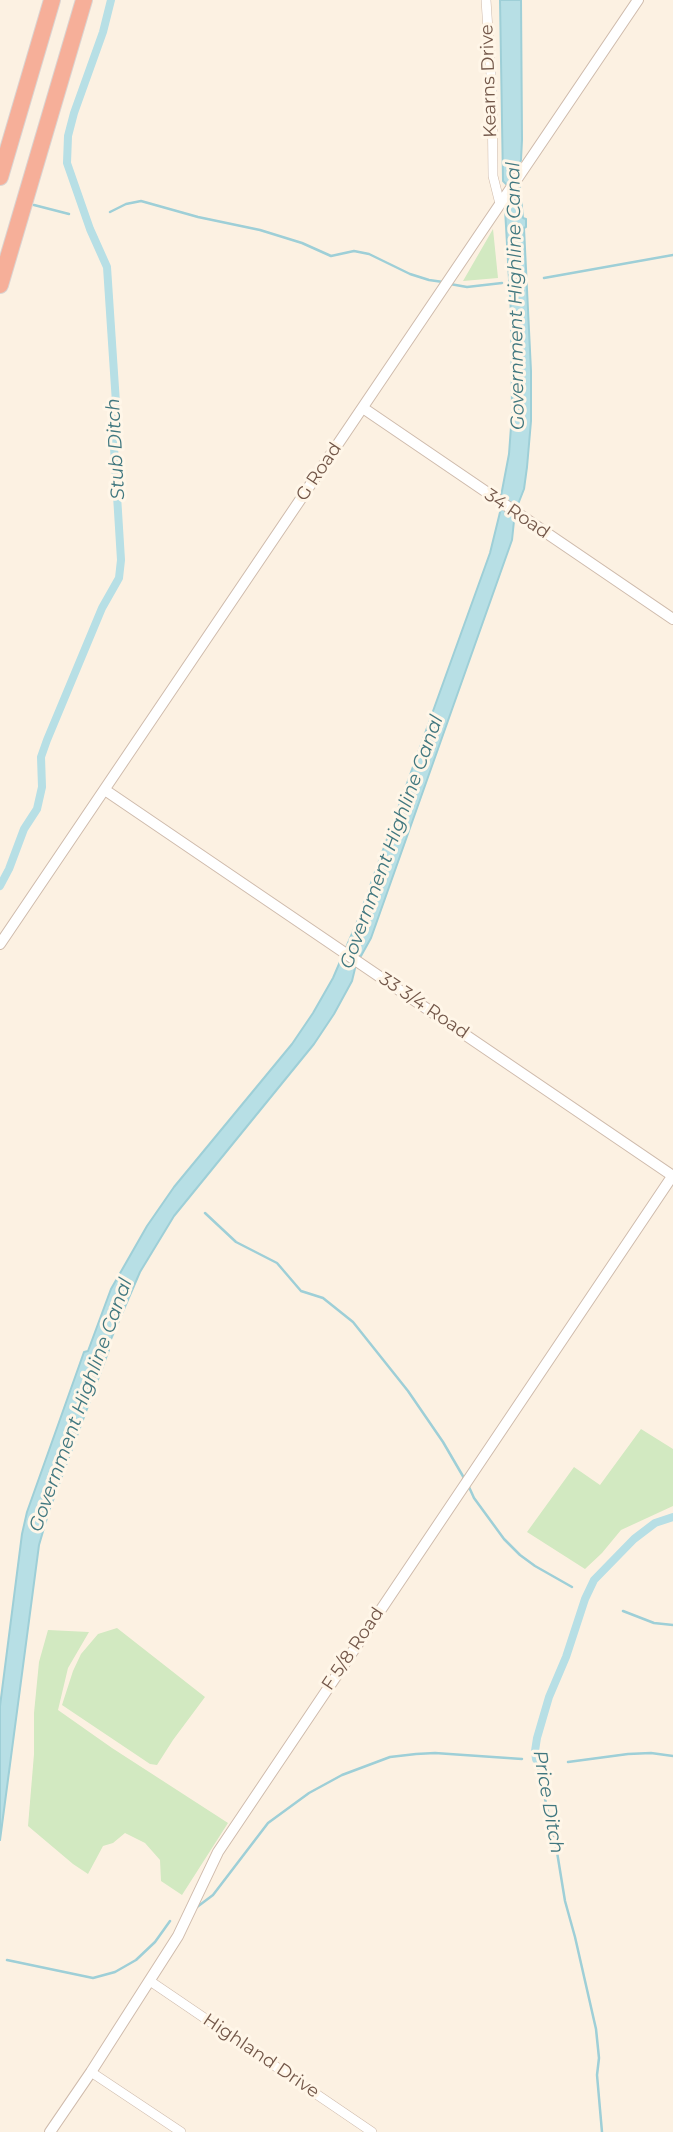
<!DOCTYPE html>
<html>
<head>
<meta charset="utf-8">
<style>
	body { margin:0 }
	canvas { display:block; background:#fcf1e2 }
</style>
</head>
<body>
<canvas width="673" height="2132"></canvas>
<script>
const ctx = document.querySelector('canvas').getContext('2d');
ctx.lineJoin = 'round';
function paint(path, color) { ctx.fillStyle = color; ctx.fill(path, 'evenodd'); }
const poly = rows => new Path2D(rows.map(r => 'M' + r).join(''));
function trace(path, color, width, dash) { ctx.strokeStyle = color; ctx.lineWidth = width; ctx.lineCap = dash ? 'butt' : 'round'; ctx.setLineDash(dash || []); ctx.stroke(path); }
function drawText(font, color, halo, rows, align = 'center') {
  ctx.font = font + ' Montserrat,sans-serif'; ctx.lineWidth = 6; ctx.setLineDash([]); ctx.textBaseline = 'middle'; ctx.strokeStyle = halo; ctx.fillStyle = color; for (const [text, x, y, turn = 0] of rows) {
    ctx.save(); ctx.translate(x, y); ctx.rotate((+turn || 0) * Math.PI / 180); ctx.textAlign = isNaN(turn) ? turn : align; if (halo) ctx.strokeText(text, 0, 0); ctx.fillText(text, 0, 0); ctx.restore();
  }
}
const green = poly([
	[493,229,498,278,463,281],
	[641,1429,673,1449,673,1506,621,1530,602,1553,585,1569,527,1532,574,1467,600,1485],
	[117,1628,205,1697,173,1740,157,1765,150,1764,62,1705,73,1671,81,1654,98,1634],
	[48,1630,89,1632,68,1668,58,1710,112,1748,228,1823,182,1895,161,1881,160,1860,145,1843,125,1833,113,1843,103,1846,88,1874,73,1864,28,1826,34,1754,34,1713,39,1662]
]);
const water = poly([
	[500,0,521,0,522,140,521,160,518,167,523,218,526,219,526,227,524,228,531,371,531,421,527,467,524,489,513,517,514,521,512,540,371,938,361,956,358,956,352,981,334,1014,314,1044,174,1216,140,1272,108,1346,109,1350,49,1511,39,1545,0,1840,0,1706,22,1534,27,1512,84,1352,88,1351,111,1289,147,1226,174,1187,292,1044,313,1013,333,978,357,922,490,553,503,500,501,496,509,454,512,413,511,314,505,209,507,205,507,185,503,181,500,0]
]);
const stream = poly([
	[34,205,69,214],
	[110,212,126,204,141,201,198,217,260,230,302,243,331,256,354,251,369,254,410,274,429,280,443,282],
	[544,278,673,255],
	[450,284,467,287,502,283],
	[205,1213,236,1242,277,1263,301,1291,323,1298,353,1322,408,1391,443,1442,464,1478],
	[469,1487,474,1498,504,1539,520,1555,535,1566,572,1587],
	[623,1611,654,1623,673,1625],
	[536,1759,557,1852,565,1901,575,1937,596,2029,599,2058,597,2075,602,2132],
	[568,1762,628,1754,651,1753,673,1756],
	[197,1907,213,1895,268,1823,309,1793,342,1775,390,1757,416,1754,435,1753,522,1759],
	[7,1960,93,1978,115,1972,136,1960,155,1942,170,1921]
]);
const canal = poly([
	[0,886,9,869,24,829,37,809,42,787,41,757,47,740,102,608,119,578,121,560,113,431,116,403,107,267,90,229,67,163,68,136,74,113,103,32,111,0],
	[536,1759,535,1751,537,1738,549,1697,566,1657,585,1599,594,1580,634,1539,655,1523,673,1517]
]);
const minor = poly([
	[486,0,492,90,493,176,500,204],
	[150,1981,372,2132],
	[91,2072,181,2132]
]);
const tertiary = poly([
	[363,408,673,619],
	[105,790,673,1176],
	[0,944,638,0],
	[50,2132,91,2072,178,1936,218,1852,673,1175]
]);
const motorway = poly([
	[0,177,52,0],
	[0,285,84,0]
]);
const streetNames = [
	["Kearns Drive",489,81,-92],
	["G Road",319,472,-56],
	["34 Road",517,514,34],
	["33 3/4 Road",424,1006,34],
	["F 5/8 Road",353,1649,-56],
	["Highland Drive",261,2056,34]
];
const waterNames = [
	["Government Highline Canal",516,296,-91],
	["Stub Ditch",116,449,-93],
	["Government Highline Canal",392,842,-70],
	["Government Highline Canal",81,1405,-70],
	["Price Ditch",548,1802,80]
];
paint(green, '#d2e9c1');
paint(water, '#b7dfe5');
trace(water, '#9ecfd7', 2);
trace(stream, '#9ecfd7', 2.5);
trace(canal, '#b7dfe5', 8);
trace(minor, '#cfbbac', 10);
trace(tertiary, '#cfbbac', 12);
trace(motorway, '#dbd3d0', 18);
trace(minor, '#fff', 9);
trace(tertiary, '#fff', 10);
trace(motorway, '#f6af99', 16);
drawText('18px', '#735749', '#fff6e8', streetNames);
drawText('italic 19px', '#40777f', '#fff6e8', waterNames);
</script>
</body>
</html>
